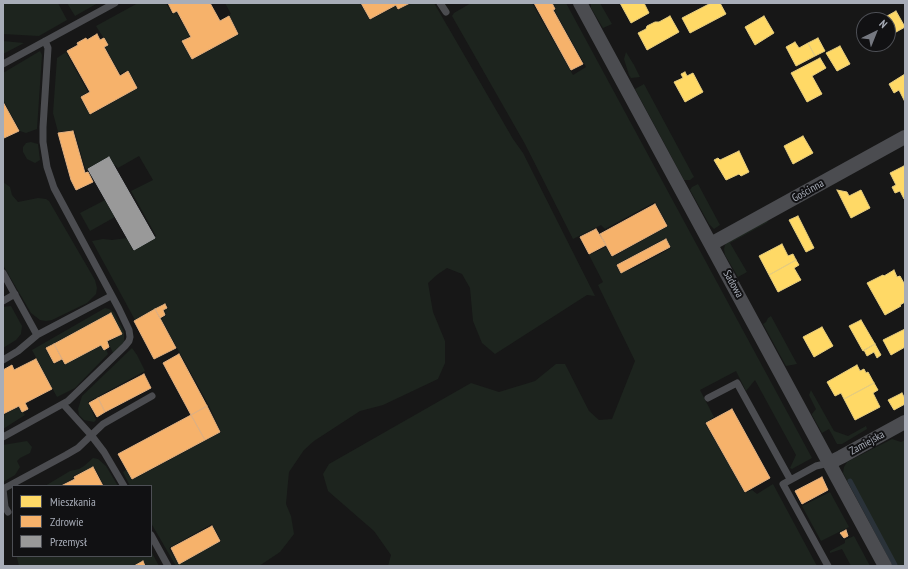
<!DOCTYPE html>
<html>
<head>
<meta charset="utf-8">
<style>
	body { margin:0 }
	#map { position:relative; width:908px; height:569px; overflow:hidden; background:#171717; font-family:"PT Sans Narrow",sans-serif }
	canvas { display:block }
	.frame { position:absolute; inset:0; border:4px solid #a8adb8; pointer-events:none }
	.legend { position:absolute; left:12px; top:485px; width:140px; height:72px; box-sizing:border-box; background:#111113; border:1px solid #4d4f55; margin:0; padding:5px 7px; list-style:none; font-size:12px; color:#a8adb8 }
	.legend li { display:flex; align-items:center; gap:8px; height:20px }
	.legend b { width:20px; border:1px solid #4d4f55 }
	.north { position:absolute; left:856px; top:12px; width:40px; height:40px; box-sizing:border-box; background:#111113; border:1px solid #4d4f55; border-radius:50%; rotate:43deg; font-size:11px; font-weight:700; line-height:16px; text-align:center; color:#a8adb8 }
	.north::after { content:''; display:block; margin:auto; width:14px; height:18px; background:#757880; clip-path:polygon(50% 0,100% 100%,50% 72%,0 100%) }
</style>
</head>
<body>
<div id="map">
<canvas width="908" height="569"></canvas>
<div class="frame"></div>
<ul class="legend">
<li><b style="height:11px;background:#ffd966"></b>Mieszkania</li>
<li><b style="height:11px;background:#f6b26b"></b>Zdrowie</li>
<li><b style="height:11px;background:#999"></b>Przemysł</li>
</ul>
<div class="north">N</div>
</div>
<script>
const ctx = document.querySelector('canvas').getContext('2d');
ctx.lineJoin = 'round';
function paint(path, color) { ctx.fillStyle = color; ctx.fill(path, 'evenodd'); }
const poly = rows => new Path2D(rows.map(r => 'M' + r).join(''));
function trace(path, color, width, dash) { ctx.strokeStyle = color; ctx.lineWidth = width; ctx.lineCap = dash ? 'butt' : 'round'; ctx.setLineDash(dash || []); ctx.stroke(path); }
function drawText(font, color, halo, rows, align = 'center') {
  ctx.font = font + ' "PT Sans Narrow",sans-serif'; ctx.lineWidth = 4; ctx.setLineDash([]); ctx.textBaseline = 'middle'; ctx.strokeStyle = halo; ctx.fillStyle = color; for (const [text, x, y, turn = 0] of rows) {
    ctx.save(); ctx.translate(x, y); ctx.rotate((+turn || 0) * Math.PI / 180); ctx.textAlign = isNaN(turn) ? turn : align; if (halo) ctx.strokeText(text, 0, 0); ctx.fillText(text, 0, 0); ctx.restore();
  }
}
const green = poly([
	[3,3,58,3,67,20,39,36,3,34],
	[67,3,98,3,75,16],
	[138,3,166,3,172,14,176,12,190,36,181,41,192,60,239,34,229,15,231,14,225,3,360,3,370,20,396,6,398,10,411,3,434,3,513,139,523,153,595,296,587,295,495,354,482,343,473,321,470,288,462,274,447,268,438,274,428,283,433,312,445,341,445,363,438,379,383,405,360,411,314,441,304,450,289,472,288,482,286,504,291,516,294,534,280,552,259,566,176,566,151,523,151,486,130,486,123,472,126,470,132,480,221,432,209,406,161,319,166,315,164,311,168,307,165,303,135,320,92,241,103,239,112,240,127,238,133,250,156,236,131,191,153,180,139,156,118,168,115,165,94,175,85,168,74,130,58,132,53,113,57,58,66,52,88,92,80,97,90,115,138,88,128,70,120,74,105,47,108,45,96,26],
	[212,524,221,541,178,564,169,548],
	[471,3,532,3,573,75,586,67,554,10,556,9,553,3,566,3,812,458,792,469,790,468,796,455,755,380,746,391,736,371,700,390,714,417,705,423,745,493,752,490,757,494,773,484,817,566,388,566,391,555,374,531,328,491,323,474,329,464,471,383,499,392,535,381,556,364,565,364,589,411,599,420,612,419,635,361,598,285,603,282,589,255,606,247,612,257,668,226,655,202,605,229,601,225,573,239,525,144,452,16,454,13],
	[666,238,671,248,636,267,620,273,616,265],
	[591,3,600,3,612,24,603,28,591,8],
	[3,41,24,43,3,54],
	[40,51,42,55,37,129,26,133,20,131,3,100,3,73],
	[626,52,634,65,640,77,631,78,629,75,624,59],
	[644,84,694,177,690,180,684,180,635,89],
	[31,142,38,144,40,160,35,163,27,159,23,152,23,147,26,143],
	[3,182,10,187,12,195,18,202,38,198,46,199,49,201,95,280,97,288,96,294,87,303,52,320,46,321,40,320,31,313,3,265],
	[698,184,720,225,714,229,709,224,690,190,692,187],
	[105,200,115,217,90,231,80,213],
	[767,220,768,222,730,243,747,272,738,277,725,255,724,249,725,245,726,243],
	[11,306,22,326,21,334,16,340,3,348,3,307],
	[105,308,109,309,114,312,124,332,124,341,122,346,113,353,108,342,122,334,111,313,45,348,54,364,62,360,64,364,101,345,104,350,106,349,108,354,75,388,57,397,32,350],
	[771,316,797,364,786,366,763,324,766,322,768,318],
	[132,348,137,355,145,371,88,402,96,420,94,422,84,420,79,415,78,409,82,396],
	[811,390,834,431,848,436,866,426,867,429,842,444,837,444,829,429,822,433,812,415,812,414,816,409,809,395],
	[19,407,21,413,23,412,25,415,3,429,3,415],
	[892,439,901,442,905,440,905,566,894,566,843,473,844,467,847,462],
	[27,441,32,447,30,453,20,458,17,461,20,467,15,475,3,482,3,445],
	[93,458,98,459,106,466,118,486,104,486,94,467,73,476,74,478,60,486,45,486,70,471,79,469,84,466],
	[830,492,849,527,821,541,802,506],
	[854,536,870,566,851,566,842,549,830,553,830,551,845,543,845,540],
	[151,551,159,566,146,566,143,561,133,566,19,566,17,558,17,556,151,556]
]);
const homes = poly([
	[620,3,644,3,649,13,631,23,620,3],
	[711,3,720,3,726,14,690,33,682,18,711,3],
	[896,11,905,27,889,36,888,20,880,20,896,11],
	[670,16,679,32,647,50,638,33,646,29,647,26,655,22,659,22,670,16],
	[764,16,774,33,755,45,745,27,764,16],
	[818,38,825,51,815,56,808,43,818,38],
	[795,42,799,48,808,43,815,56,796,66,786,47,795,42],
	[840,46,850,64,837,71,826,53,840,46],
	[820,58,826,68,812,76,822,94,807,102,791,73,820,58],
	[685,72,687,76,693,73,703,92,685,102,674,82,683,78,681,74,685,72],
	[905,74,905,102,899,90,894,93,889,84,905,74],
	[803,136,813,153,793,164,784,146,803,136],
	[739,151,749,172,741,176,739,174,726,180,714,160,718,158,720,160,739,151],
	[904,166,905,169,905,198,904,199,900,191,895,193,892,187,896,185,890,173,904,166],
	[837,190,847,192,849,196,861,190,870,208,851,218,837,190],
	[798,216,814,248,806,252,789,220,798,216],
	[782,244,788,256,793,254,796,260,769,275,759,256,782,244],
	[796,260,799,265,794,268,801,280,778,292,769,275,796,260],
	[894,270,897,277,900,276,905,285,905,302,900,305,901,306,885,315,867,283,883,275,884,276,894,270],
	[861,320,875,344,863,351,849,326,861,320],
	[822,327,833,346,814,357,803,337,822,327],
	[905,329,905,347,891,355,883,340,905,329],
	[875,344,881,355,877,358,874,352,867,356,864,350,875,344],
	[857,365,860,371,864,369,866,373,868,372,874,383,844,399,841,393,835,396,827,382,857,365],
	[874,383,878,390,873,393,880,407,855,420,844,399,874,383],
	[902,393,905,399,905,404,894,410,888,400,902,393]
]);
const health = poly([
	[168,3,210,3,220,21,229,16,238,34,192,59,182,41,191,37,177,11,173,13,168,3],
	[361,3,410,3,398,9,396,5,370,19,361,3],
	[534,3,552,3,555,9,553,10,583,64,571,70,534,3],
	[97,34,100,40,104,38,108,45,104,47,120,76,128,71,137,88,90,114,81,97,90,92,67,51,78,45,77,43,86,38,87,40,97,34],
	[3,102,19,131,4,138,3,137,3,102],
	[73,131,85,173,88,172,93,182,76,190,71,180,58,133,73,131],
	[655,204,667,226,612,256,600,234,655,204],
	[596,229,606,245,589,254,580,237,596,229],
	[666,239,670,247,621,273,617,265,666,239],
	[165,304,167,308,163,310,165,315,160,318,155,309,165,304],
	[155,309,176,348,154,359,134,321,155,309],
	[111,313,122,334,107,341,109,347,104,350,101,345,65,364,54,344,111,313],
	[54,344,62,359,54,363,46,348,54,344],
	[179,354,207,406,191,415,163,363,179,354],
	[36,359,52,389,25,403,28,409,22,412,19,406,3,414,3,370,12,365,14,370,36,359],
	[144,374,151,388,105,412,98,398,144,374],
	[98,398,105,412,97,417,89,403,98,398],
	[207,406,220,432,205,440,191,415,207,406],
	[732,409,770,478,745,492,706,423,732,409],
	[191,415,205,440,132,479,118,454,191,415],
	[93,467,103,486,61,486,75,479,74,477,93,467],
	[822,477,828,490,802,504,795,491,822,477],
	[212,526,220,541,179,564,171,548,212,526],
	[846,530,848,536,844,538,840,533,846,530],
	[143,561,145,566,134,566,143,561]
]);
const industry = poly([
	[109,157,155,238,134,250,88,169,109,157]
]);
const stream = poly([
	[850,481,895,565]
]);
const lane = poly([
	[440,3,446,12],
	[3,64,115,3],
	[3,273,37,335],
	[3,301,15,294],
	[3,360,18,351,37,335,111,296],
	[708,398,737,383,790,479],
	[63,404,91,435,104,452,124,486],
	[3,437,68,401,125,346,129,341,130,337,129,330,119,309,54,188,47,167,43,142,43,127,48,48,45,41],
	[3,489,66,455,78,448,103,424,152,396],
	[3,489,5,507,8,512],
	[151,535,168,566],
	[828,566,783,484,816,466,829,463]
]);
const street = poly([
	[580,3,885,566],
	[711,244,905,137],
	[829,463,841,457,905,422]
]);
const streetNames = [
	["Gościnna",808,191,-29],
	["Sadowa",733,284,61],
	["Zamiejska",867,443,-29]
];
paint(green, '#1d241e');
paint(homes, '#ffd966');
trace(homes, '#e5cc7f', 1);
paint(health, '#f6b26b');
trace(health, '#dfb082', 1);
paint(industry, '#999');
trace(industry, '#9e9fa2', 1);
trace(stream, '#2a3239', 5);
trace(lane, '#4b4c50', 7);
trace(street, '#4b4c50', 14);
drawText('11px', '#a8adb8', '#111113', streetNames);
</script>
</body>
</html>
